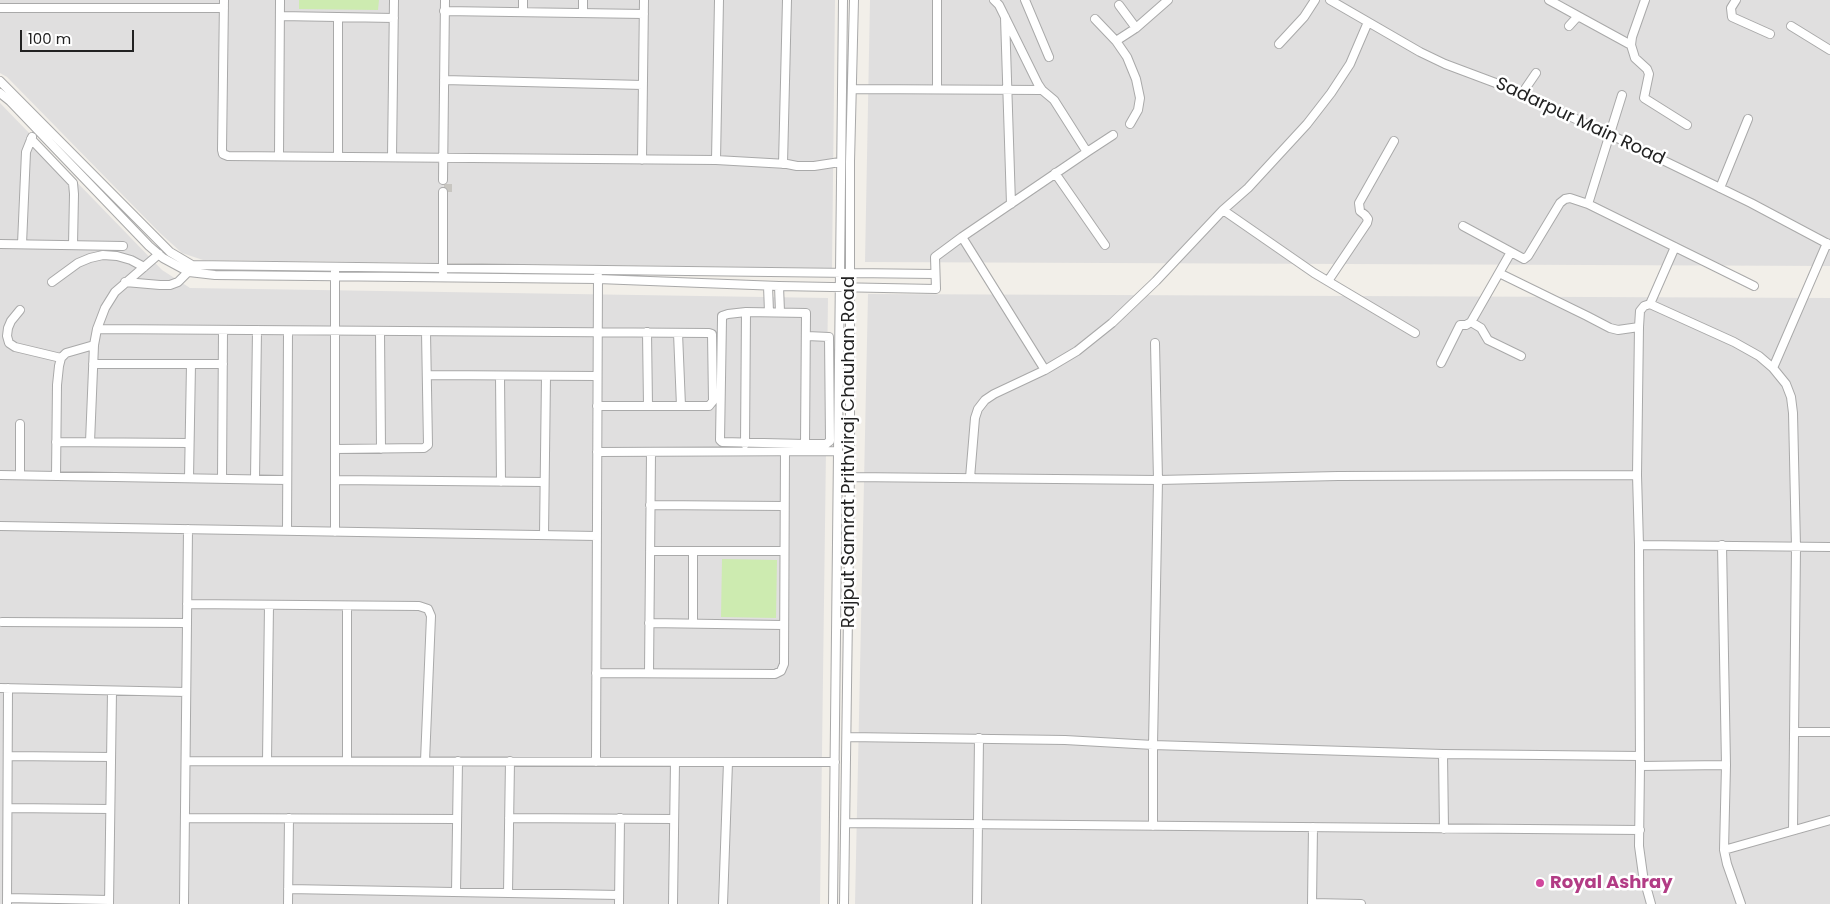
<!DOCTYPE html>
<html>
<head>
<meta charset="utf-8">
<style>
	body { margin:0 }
	#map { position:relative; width:1830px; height:904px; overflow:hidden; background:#f2efe9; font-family:Poppins,sans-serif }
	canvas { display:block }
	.scale { position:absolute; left:20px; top:30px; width:114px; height:22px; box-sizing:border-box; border:2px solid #222; border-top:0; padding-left:6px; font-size:15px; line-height:18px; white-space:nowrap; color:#222; -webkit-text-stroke:4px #fff; paint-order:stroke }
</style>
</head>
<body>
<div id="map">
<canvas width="1830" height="904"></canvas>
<div class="scale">100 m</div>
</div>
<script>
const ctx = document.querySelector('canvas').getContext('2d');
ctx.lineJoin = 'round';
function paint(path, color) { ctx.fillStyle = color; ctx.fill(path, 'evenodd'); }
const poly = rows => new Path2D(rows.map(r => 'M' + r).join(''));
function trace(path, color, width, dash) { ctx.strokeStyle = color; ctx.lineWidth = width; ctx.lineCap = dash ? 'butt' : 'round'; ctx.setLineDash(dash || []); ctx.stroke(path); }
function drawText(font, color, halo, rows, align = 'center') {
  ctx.font = font + ' Poppins,sans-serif'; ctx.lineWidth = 5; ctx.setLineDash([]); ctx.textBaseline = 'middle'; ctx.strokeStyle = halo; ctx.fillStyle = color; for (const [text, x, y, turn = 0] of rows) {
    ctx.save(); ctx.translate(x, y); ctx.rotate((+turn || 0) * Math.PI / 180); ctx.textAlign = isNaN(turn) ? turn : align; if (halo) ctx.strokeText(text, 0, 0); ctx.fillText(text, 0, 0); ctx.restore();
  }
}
const residential = poly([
	[0,0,835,0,832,268,203,260,182,253,160,233,7,77,0,73],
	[870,0,1830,0,1830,266,865,262],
	[0,103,162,270,190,288,828,298,820,904,0,904],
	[868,294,1830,298,1830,904,855,904]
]);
const grass = poly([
	[299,0,379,0,378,10,299,9],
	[722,559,777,560,776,618,721,617]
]);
const minorTunnel = poly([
	[448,192,448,180]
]);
const minor = poly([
	[224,0,222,150,223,154,228,156,716,160,787,164,797,166,814,166,840,162],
	[937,0,937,89],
	[994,0,999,5,1038,84,1042,90],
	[1025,0,1049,57],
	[1330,0,1420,52,1445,64,1501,85,1611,135,1751,203,1830,245],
	[1549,0,1578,16],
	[1645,0,1632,37,1631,45,1635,58,1647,69,1649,74,1644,98,1687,125],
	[1736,0,1731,8,1732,17,1770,34],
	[1119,5,1136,28],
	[0,8,224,8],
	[444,11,644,14],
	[523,11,523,0],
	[583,13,583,0],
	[280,16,394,18],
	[1005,17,1011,204],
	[1095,19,1116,41,1136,28,1168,0],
	[1569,26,1578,16,1631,45],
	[1791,26,1830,50],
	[1116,41,1127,57,1136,79,1140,98,1138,110,1130,124],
	[1279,44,1304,17,1315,0],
	[444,80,643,85],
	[0,81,170,252,192,265,935,274],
	[0,93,10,101,149,246,163,258,189,272,215,275,598,279,779,286,936,289,935,257,962,237,1087,152,1054,100,1042,90,852,89],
	[1521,95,1536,73],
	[31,139,73,183,74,194,73,245],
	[1087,152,1113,135],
	[279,156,280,0],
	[338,157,338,17],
	[392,157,394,0],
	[642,160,644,0],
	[716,160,719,0],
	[783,164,787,0],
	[1055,173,1105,245],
	[443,180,445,0],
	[1720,188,1748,119],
	[1588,204,1622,95],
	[1223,210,1314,273,1415,333],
	[1463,226,1524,259,1528,256,1560,203,1565,199,1570,198,1588,204,1754,286],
	[962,237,1045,370],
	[0,244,123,246],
	[22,244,26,152,32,137],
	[335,271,335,532],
	[443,272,443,192],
	[1499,273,1511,252],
	[1328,281,1367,223,1368,219,1365,215,1360,211,1359,203,1394,141],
	[52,282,78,263,90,258,103,255,117,256,131,260,144,267],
	[125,282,160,285,170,285,178,282,190,270],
	[768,286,769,312],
	[779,286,780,312],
	[1650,304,1675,247],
	[20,310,11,321,8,328,7,336,9,343,15,347,61,358],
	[1471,322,1481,328,1488,340,1521,356],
	[97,329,709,333,712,334,713,401,709,406,597,406],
	[380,331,381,449],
	[647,332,648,406],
	[678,333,681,406],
	[1441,363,1460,325,1466,325,1471,322,1499,273,1587,316,1610,328,1618,330,1639,327,1640,311,1644,306,1650,304,1734,342,1759,356,1773,368,1786,384,1791,397,1793,413,1796,547,1793,830],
	[93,364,223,364],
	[1773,368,1827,243],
	[427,375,597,376],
	[500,376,501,482],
	[56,442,189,443],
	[90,442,94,345,97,329,105,308,115,292,159,254],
	[745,444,746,312],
	[805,444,722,442,720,440,722,319,722,316,728,314,746,312,806,313,805,444,826,444,830,441,829,337,807,336],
	[335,449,424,448,428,445,426,332],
	[597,452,838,451],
	[0,475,287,480],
	[20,475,20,424],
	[56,476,57,385,59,366,61,358,66,353,94,345],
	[850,477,1158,480,1338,476,1637,475],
	[189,478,191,364],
	[970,478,975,418,978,409,985,400,994,394,1045,370,1077,351,1112,323,1156,281,1223,210,1248,188,1307,124,1331,93,1350,64,1368,22],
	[222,479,223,330],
	[255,479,257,330],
	[335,480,544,482],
	[650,505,784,506],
	[0,526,597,536],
	[287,531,288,331],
	[544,535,546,376],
	[1639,545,1637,475,1639,327],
	[1722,545,1726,765,1724,850,1727,864,1741,904],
	[650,551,784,551],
	[693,551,693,623],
	[187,604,419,606,428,609,431,616,425,761],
	[347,606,347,761],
	[2,622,187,623],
	[649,623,783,625],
	[596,673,775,674,781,671,784,664,785,451],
	[649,673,651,452],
	[0,688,186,692],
	[1795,732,1830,732],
	[847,737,1065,740,1153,745,1443,754,1640,756],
	[1443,754,1444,829],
	[8,756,111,757],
	[186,761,835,762],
	[267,761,269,605],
	[596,762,598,276],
	[1640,766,1726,765],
	[8,808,110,809],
	[185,818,457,819],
	[509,818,674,819],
	[846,823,1640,830],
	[1153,826,1153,745,1158,480,1155,343],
	[1724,850,1830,820],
	[288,889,619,895],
	[456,892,458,761],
	[508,893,510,761],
	[7,898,109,900],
	[1312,903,1361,904],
	[7,904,8,688],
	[109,904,112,691],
	[184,904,188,529],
	[288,904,289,818],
	[619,904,620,818],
	[673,904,675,762],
	[723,904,728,762],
	[833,904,843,0],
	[844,904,850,469,850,162,854,0],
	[977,904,979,738],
	[1312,904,1313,827],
	[1651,904,1643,875,1639,846,1640,766,1639,545,1830,547]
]);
const markers = [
	[1540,883,5,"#d1479c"]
];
const streetNames = [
	["Sadarpur Main Road",1580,122,25],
	["Rajput Samrat Prithviraj Chauhan Road",849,452,-90]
];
const hotelNames = [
	["Royal Ashray",1550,883]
];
paint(residential, '#e0dfdf');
paint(grass, '#cdebb0');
trace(minorTunnel, '#c8c6c1', 8, [8, 4]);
trace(minor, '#a9a9a9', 10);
trace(minor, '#fff', 8);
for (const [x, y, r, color] of markers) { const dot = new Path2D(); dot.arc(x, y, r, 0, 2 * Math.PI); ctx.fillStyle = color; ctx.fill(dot); trace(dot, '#fff', 2); }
drawText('18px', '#222', '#fff', streetNames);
drawText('bold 18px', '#b23c85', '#fff', hotelNames, 'left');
</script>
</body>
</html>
